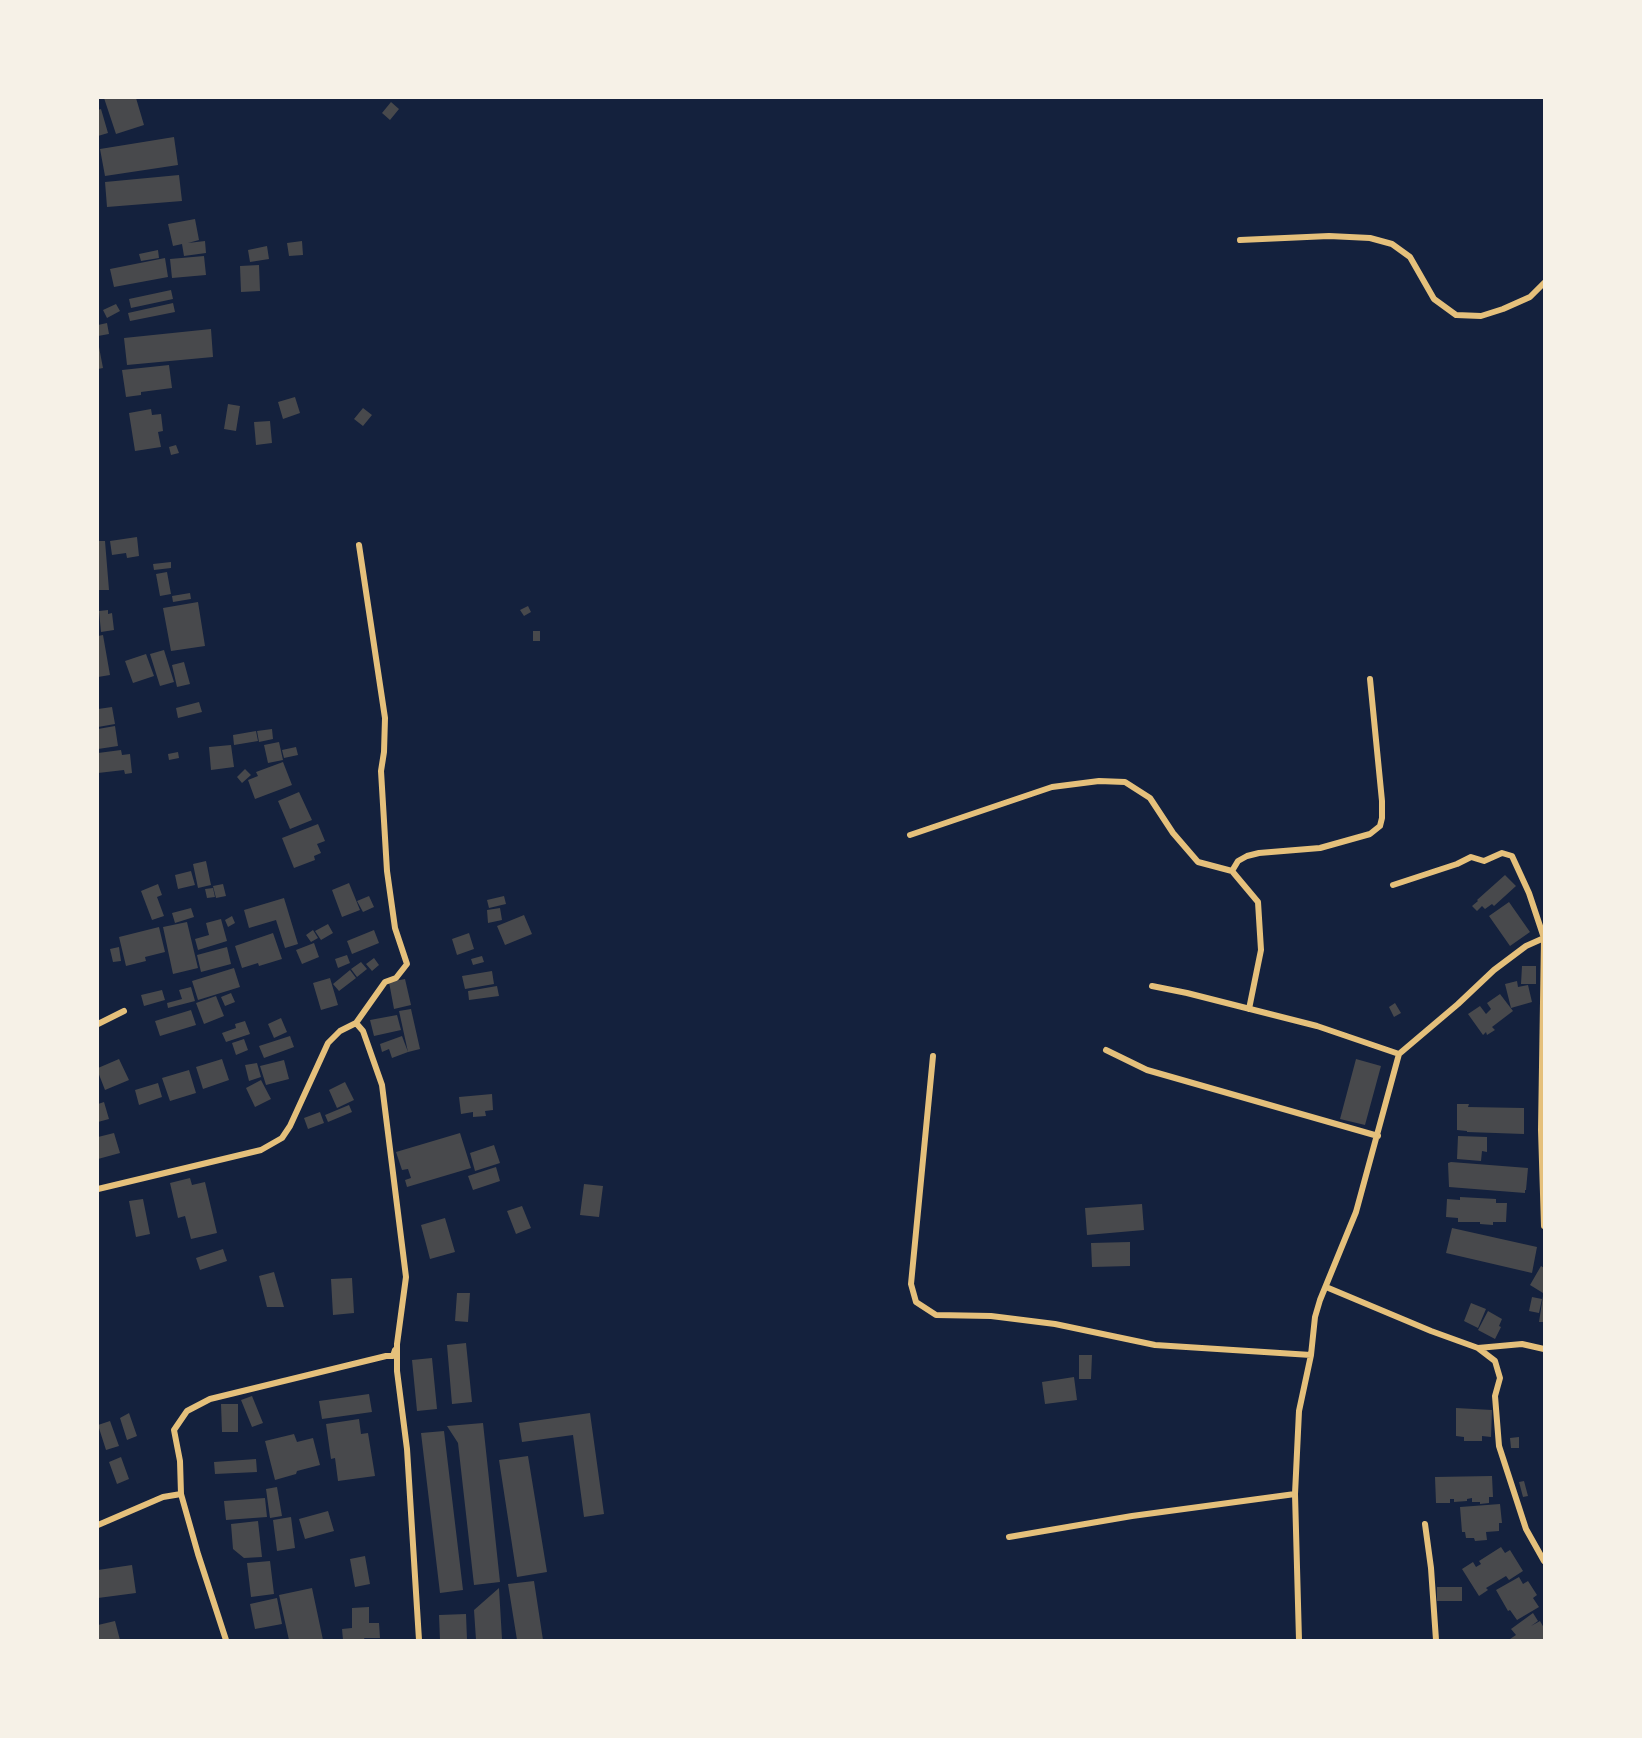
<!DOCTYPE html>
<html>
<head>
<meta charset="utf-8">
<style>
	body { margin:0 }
	#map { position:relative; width:1642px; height:1738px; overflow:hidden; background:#14213d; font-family:"Archivo Narrow",sans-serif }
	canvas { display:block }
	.frame { position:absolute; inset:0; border:99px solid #f6f1e7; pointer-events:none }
</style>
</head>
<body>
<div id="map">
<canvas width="1642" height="1738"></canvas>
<div class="frame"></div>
</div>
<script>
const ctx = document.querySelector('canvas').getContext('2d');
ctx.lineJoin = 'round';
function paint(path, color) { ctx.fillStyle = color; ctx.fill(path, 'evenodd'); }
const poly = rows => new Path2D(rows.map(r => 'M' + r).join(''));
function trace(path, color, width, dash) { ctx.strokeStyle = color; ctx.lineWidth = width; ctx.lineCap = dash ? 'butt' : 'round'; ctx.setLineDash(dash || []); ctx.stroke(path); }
const building = poly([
	[104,98,136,98,144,125,116,134],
	[391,102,399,109,390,120,382,113],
	[101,109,108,133,98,136,98,110],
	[174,137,178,165,105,176,100,149],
	[179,175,182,201,107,207,105,182],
	[195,219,199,240,188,243,205,241,206,253,184,256,182,244,173,246,168,224],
	[302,241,303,255,289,256,287,243],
	[267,246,269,259,250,262,248,250],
	[158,250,159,258,141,261,139,254],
	[204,256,206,275,172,278,170,259],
	[165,258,168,277,114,287,110,269],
	[259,265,260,291,241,292,240,266],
	[171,290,173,299,131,308,129,299],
	[173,303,175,312,130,321,128,313],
	[116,304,120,311,107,318,103,310],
	[107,323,109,334,98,336,98,325],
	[211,329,213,357,127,365,124,338],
	[99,347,103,368,98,369,98,348],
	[169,365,172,388,141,392,141,395,126,397,122,370],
	[295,397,300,413,283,419,278,402],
	[228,404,240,406,236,431,224,429],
	[363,408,372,415,363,426,354,419],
	[151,409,152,415,161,414,163,431,158,432,161,447,135,451,129,413],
	[270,421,272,443,256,445,254,422],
	[176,445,179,453,171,455,169,447],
	[137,537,139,556,127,558,126,553,112,555,110,541],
	[98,541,105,541,109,590,98,590],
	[171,562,171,568,154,570,153,564],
	[167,572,171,594,160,596,156,574],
	[190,593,191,599,173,602,172,596],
	[198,602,205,646,171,651,163,608],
	[528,606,531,612,524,616,520,610],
	[108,610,108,614,112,613,114,630,101,632,99,611],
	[533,631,540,631,540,641,533,641],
	[103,635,110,675,98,677,98,636],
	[164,650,174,682,160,686,150,654],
	[146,654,154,676,133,683,125,661],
	[184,662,190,684,177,687,172,665],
	[199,702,202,712,178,718,176,708],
	[112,707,115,724,98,727,98,709],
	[115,726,118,746,98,749,98,729],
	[272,729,273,739,259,742,257,731],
	[256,731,258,741,234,745,233,735],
	[279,742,283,760,268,763,264,745],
	[231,745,234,767,211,770,209,747],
	[296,747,298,755,284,758,282,750],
	[121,750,122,755,130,754,132,773,125,774,124,770,98,773,98,753],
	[178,752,179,758,169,760,168,754],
	[283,762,292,785,255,799,248,780,258,776,256,772],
	[245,769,251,775,242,783,237,777],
	[299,792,312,820,290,829,278,801],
	[318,824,325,841,317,844,321,853,314,856,315,860,294,868,282,838],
	[206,861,211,885,198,888,193,864],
	[191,871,195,885,178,889,175,875],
	[1505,875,1516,886,1494,906,1492,904,1485,909,1482,906,1477,911,1472,906,1478,901,1477,900],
	[349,883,360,910,342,917,332,890],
	[158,884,162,895,157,897,164,916,152,920,141,891],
	[223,884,226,896,216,898,213,886],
	[213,888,215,897,207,898,205,889],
	[369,896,374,907,363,912,357,901],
	[504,896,506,904,489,908,487,900],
	[284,898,298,944,285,948,276,920,249,928,244,910],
	[1509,902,1530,932,1510,946,1489,916],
	[191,908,194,917,175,923,172,913],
	[500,908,502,920,488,923,487,910],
	[524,915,532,934,505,945,497,926],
	[232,916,235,923,228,927,225,920],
	[221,919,227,941,198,950,195,939,209,935,206,923],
	[187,922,198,968,173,974,163,927],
	[328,924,333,933,321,940,315,931],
	[159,927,165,952,145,957,146,961,126,966,119,937],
	[313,930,318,938,311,942,306,935],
	[374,930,379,943,352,954,347,941],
	[273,933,282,959,259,966,258,963,242,968,235,946],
	[469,933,474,949,457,955,452,939],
	[314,943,319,957,302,964,296,950],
	[119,947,121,961,113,962,110,949],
	[227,947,231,964,201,972,197,955],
	[347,955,350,963,338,968,335,959],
	[482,956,484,962,473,965,471,959],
	[374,958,379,965,372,971,366,964],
	[361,962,367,969,357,977,351,969],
	[1522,966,1536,966,1536,984,1521,984],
	[234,968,240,987,198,1000,192,981],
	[350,970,356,978,339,991,333,984],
	[492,971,494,984,465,989,462,976],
	[330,978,338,1005,321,1010,313,983],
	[405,979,411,1005,394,1009,389,982],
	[1517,981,1518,987,1528,985,1532,1002,1511,1008,1505,984],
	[497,986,499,996,469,1000,468,991],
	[191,987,195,1001,168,1008,167,1003,182,999,179,990],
	[162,990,165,1000,144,1006,141,995],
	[231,993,235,1002,225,1006,221,997],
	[1500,994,1513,1011,1492,1027,1495,1030,1487,1035,1486,1032,1483,1035,1468,1014,1480,1006,1486,1014,1491,1009,1487,1003],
	[216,996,224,1016,204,1024,196,1003],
	[1395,1003,1401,1013,1394,1017,1389,1007],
	[411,1009,420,1049,408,1052,392,1058,389,1049,382,1052,380,1044,402,1036,408,1052,399,1011],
	[191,1010,196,1025,160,1036,155,1021],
	[397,1015,401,1030,374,1036,370,1020],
	[281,1018,287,1032,274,1038,268,1024],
	[245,1021,250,1034,226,1042,222,1033,236,1028,235,1024],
	[290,1036,294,1047,264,1058,259,1046],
	[244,1039,248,1050,236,1055,232,1043],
	[119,1059,129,1080,105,1090,98,1072,98,1068],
	[222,1059,229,1080,203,1089,196,1067],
	[1356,1059,1381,1066,1365,1125,1340,1119],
	[284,1060,289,1079,266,1085,260,1066],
	[257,1063,261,1077,249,1081,245,1065],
	[189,1070,196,1093,170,1101,162,1078],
	[261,1080,271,1099,255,1107,246,1088],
	[345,1082,354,1100,337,1108,329,1090],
	[158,1083,162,1097,139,1105,135,1090],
	[492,1094,493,1110,485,1111,486,1116,473,1117,473,1112,461,1114,459,1097],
	[104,1102,109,1119,98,1122,98,1104],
	[1457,1104,1469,1104,1468,1107,1524,1108,1524,1134,1467,1132,1467,1131,1457,1130],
	[349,1105,352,1112,328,1122,325,1115],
	[320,1112,324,1123,308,1129,304,1118],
	[114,1133,120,1153,98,1159,98,1137],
	[460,1133,471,1168,407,1187,405,1180,411,1178,408,1169,402,1170,396,1152],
	[1458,1136,1487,1137,1487,1152,1482,1151,1481,1161,1457,1159],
	[494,1145,500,1163,475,1171,470,1153],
	[1451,1162,1528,1168,1526,1190,1525,1190,1525,1193,1449,1187,1448,1163],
	[496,1167,500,1181,473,1190,468,1176],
	[190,1178,192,1185,205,1182,217,1233,191,1239,185,1216,178,1218,170,1183],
	[584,1184,603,1186,599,1217,580,1215],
	[1460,1197,1496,1199,1496,1203,1507,1203,1506,1222,1493,1222,1493,1225,1480,1224,1480,1222,1458,1222,1458,1218,1446,1217,1447,1199,1460,1200],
	[143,1199,150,1234,136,1237,129,1201],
	[1142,1204,1144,1230,1087,1235,1085,1208],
	[522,1206,531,1228,516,1234,507,1211],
	[445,1218,455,1252,430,1259,421,1225],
	[1452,1228,1537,1247,1532,1273,1446,1253],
	[1130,1242,1130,1266,1092,1267,1091,1243],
	[223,1249,227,1261,200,1270,196,1258],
	[1541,1266,1544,1268,1543,1293,1530,1285],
	[274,1272,284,1307,267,1307,259,1276],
	[352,1278,354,1313,333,1315,331,1279],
	[457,1293,470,1293,468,1322,455,1321],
	[1543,1296,1544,1296,1544,1322,1539,1322],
	[1532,1297,1542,1299,1539,1313,1529,1311],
	[1471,1303,1486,1309,1478,1328,1464,1321],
	[1488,1311,1502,1319,1499,1326,1501,1327,1495,1339,1478,1330],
	[466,1343,472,1402,452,1404,447,1345],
	[1079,1355,1092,1355,1091,1379,1079,1379],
	[432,1358,437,1409,417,1411,412,1360],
	[1074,1377,1077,1400,1045,1404,1042,1382],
	[369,1394,372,1412,322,1419,319,1401],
	[252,1396,263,1423,252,1427,241,1400],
	[221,1404,238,1404,238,1432,222,1432],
	[1456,1408,1492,1410,1491,1437,1482,1436,1482,1441,1464,1441,1464,1437,1456,1436],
	[129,1413,137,1436,127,1440,120,1418],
	[590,1413,604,1514,584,1517,573,1435,522,1442,519,1423],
	[359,1419,361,1434,368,1433,375,1476,338,1481,335,1458,331,1459,326,1424],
	[110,1421,119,1446,106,1450,98,1425],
	[483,1423,500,1582,474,1585,458,1443,447,1426],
	[444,1431,463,1590,440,1593,421,1433],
	[294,1434,297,1442,313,1438,320,1465,297,1471,296,1474,275,1480,265,1441],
	[1519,1437,1519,1448,1511,1448,1510,1438],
	[528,1456,547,1572,517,1577,499,1460],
	[121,1457,129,1479,117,1484,109,1462],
	[256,1459,257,1472,215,1474,214,1462],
	[1492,1476,1493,1497,1489,1497,1489,1503,1480,1504,1480,1502,1472,1502,1472,1498,1467,1499,1467,1501,1454,1502,1454,1499,1450,1499,1450,1503,1436,1503,1435,1477],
	[1524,1481,1528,1496,1523,1497,1519,1482],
	[277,1487,282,1516,270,1518,266,1489],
	[265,1498,267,1517,226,1520,224,1501],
	[1500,1504,1502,1523,1499,1523,1499,1531,1486,1532,1487,1540,1475,1541,1474,1538,1466,1538,1465,1532,1462,1532,1460,1507],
	[328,1511,334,1531,305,1539,299,1519],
	[291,1517,295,1548,277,1551,273,1520],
	[258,1521,262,1557,244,1558,233,1549,231,1524],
	[1501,1547,1505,1553,1510,1550,1523,1571,1509,1580,1506,1576,1486,1588,1488,1590,1479,1596,1462,1569,1473,1562,1476,1567,1481,1564,1479,1561],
	[365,1556,370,1584,355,1587,350,1559],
	[270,1561,274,1594,251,1597,247,1563],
	[132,1565,136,1593,98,1598,98,1570],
	[1519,1577,1523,1584,1528,1581,1537,1595,1533,1598,1539,1607,1517,1620,1510,1610,1508,1611,1496,1590],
	[534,1581,543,1640,517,1640,508,1584],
	[1437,1587,1462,1587,1462,1601,1437,1601],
	[312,1588,323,1640,289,1640,279,1595],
	[499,1588,502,1639,476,1640,474,1610],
	[277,1598,282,1624,255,1629,250,1604],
	[369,1607,369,1623,379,1623,380,1638,364,1638,365,1640,343,1640,342,1629,352,1628,352,1608],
	[1533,1613,1538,1621,1531,1626,1540,1621,1544,1628,1544,1640,1511,1640,1510,1639,1516,1635,1511,1629],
	[466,1614,467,1640,440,1640,439,1615],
	[115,1621,120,1640,98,1640,98,1625]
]);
const minor = poly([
	[1240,240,1329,236,1370,238,1392,244,1410,257,1434,299,1456,315,1481,316,1503,309,1530,297,1544,283],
	[910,835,1052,787,1099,781,1125,782,1150,798,1173,833,1198,862,1232,871,1258,902,1261,950,1249,1009],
	[1232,871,1238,861,1247,856,1259,853,1320,848,1370,834,1380,826,1382,818,1382,801,1370,679],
	[1393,885,1457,864,1471,857,1484,861,1502,853,1512,856,1529,893,1544,938,1541,1130,1544,1226],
	[1152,986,1187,993,1317,1026,1399,1054,1458,1004,1494,970,1526,946,1544,938],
	[356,1023,363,1031,382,1085,406,1277,397,1344,397,1371,407,1449,419,1640],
	[98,1024,124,1011],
	[1106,1050,1147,1070,1378,1136],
	[933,1056,911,1284,916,1302,936,1315,991,1316,1055,1324,1155,1345,1311,1355],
	[98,1189,261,1150,282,1138,290,1126,328,1043,340,1031,356,1023,385,982,396,978,407,964,395,928,387,871,381,771,384,752,385,718,359,545],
	[1326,1287,1431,1331,1478,1348,1495,1361,1500,1378,1495,1396,1499,1446,1526,1529,1544,1561],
	[1478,1348,1522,1344,1544,1349],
	[1425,1524,1431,1568,1436,1640],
	[98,1525,163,1497,181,1494],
	[1009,1537,1132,1516,1295,1494],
	[226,1640,198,1554,181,1494,180,1461,174,1430,187,1411,210,1399,386,1356,393,1356,395,1350],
	[1299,1640,1295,1494,1299,1411,1311,1355,1315,1317,1320,1300,1356,1212,1399,1054]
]);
paint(building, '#48494c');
trace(minor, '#e5c07b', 6);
</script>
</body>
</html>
